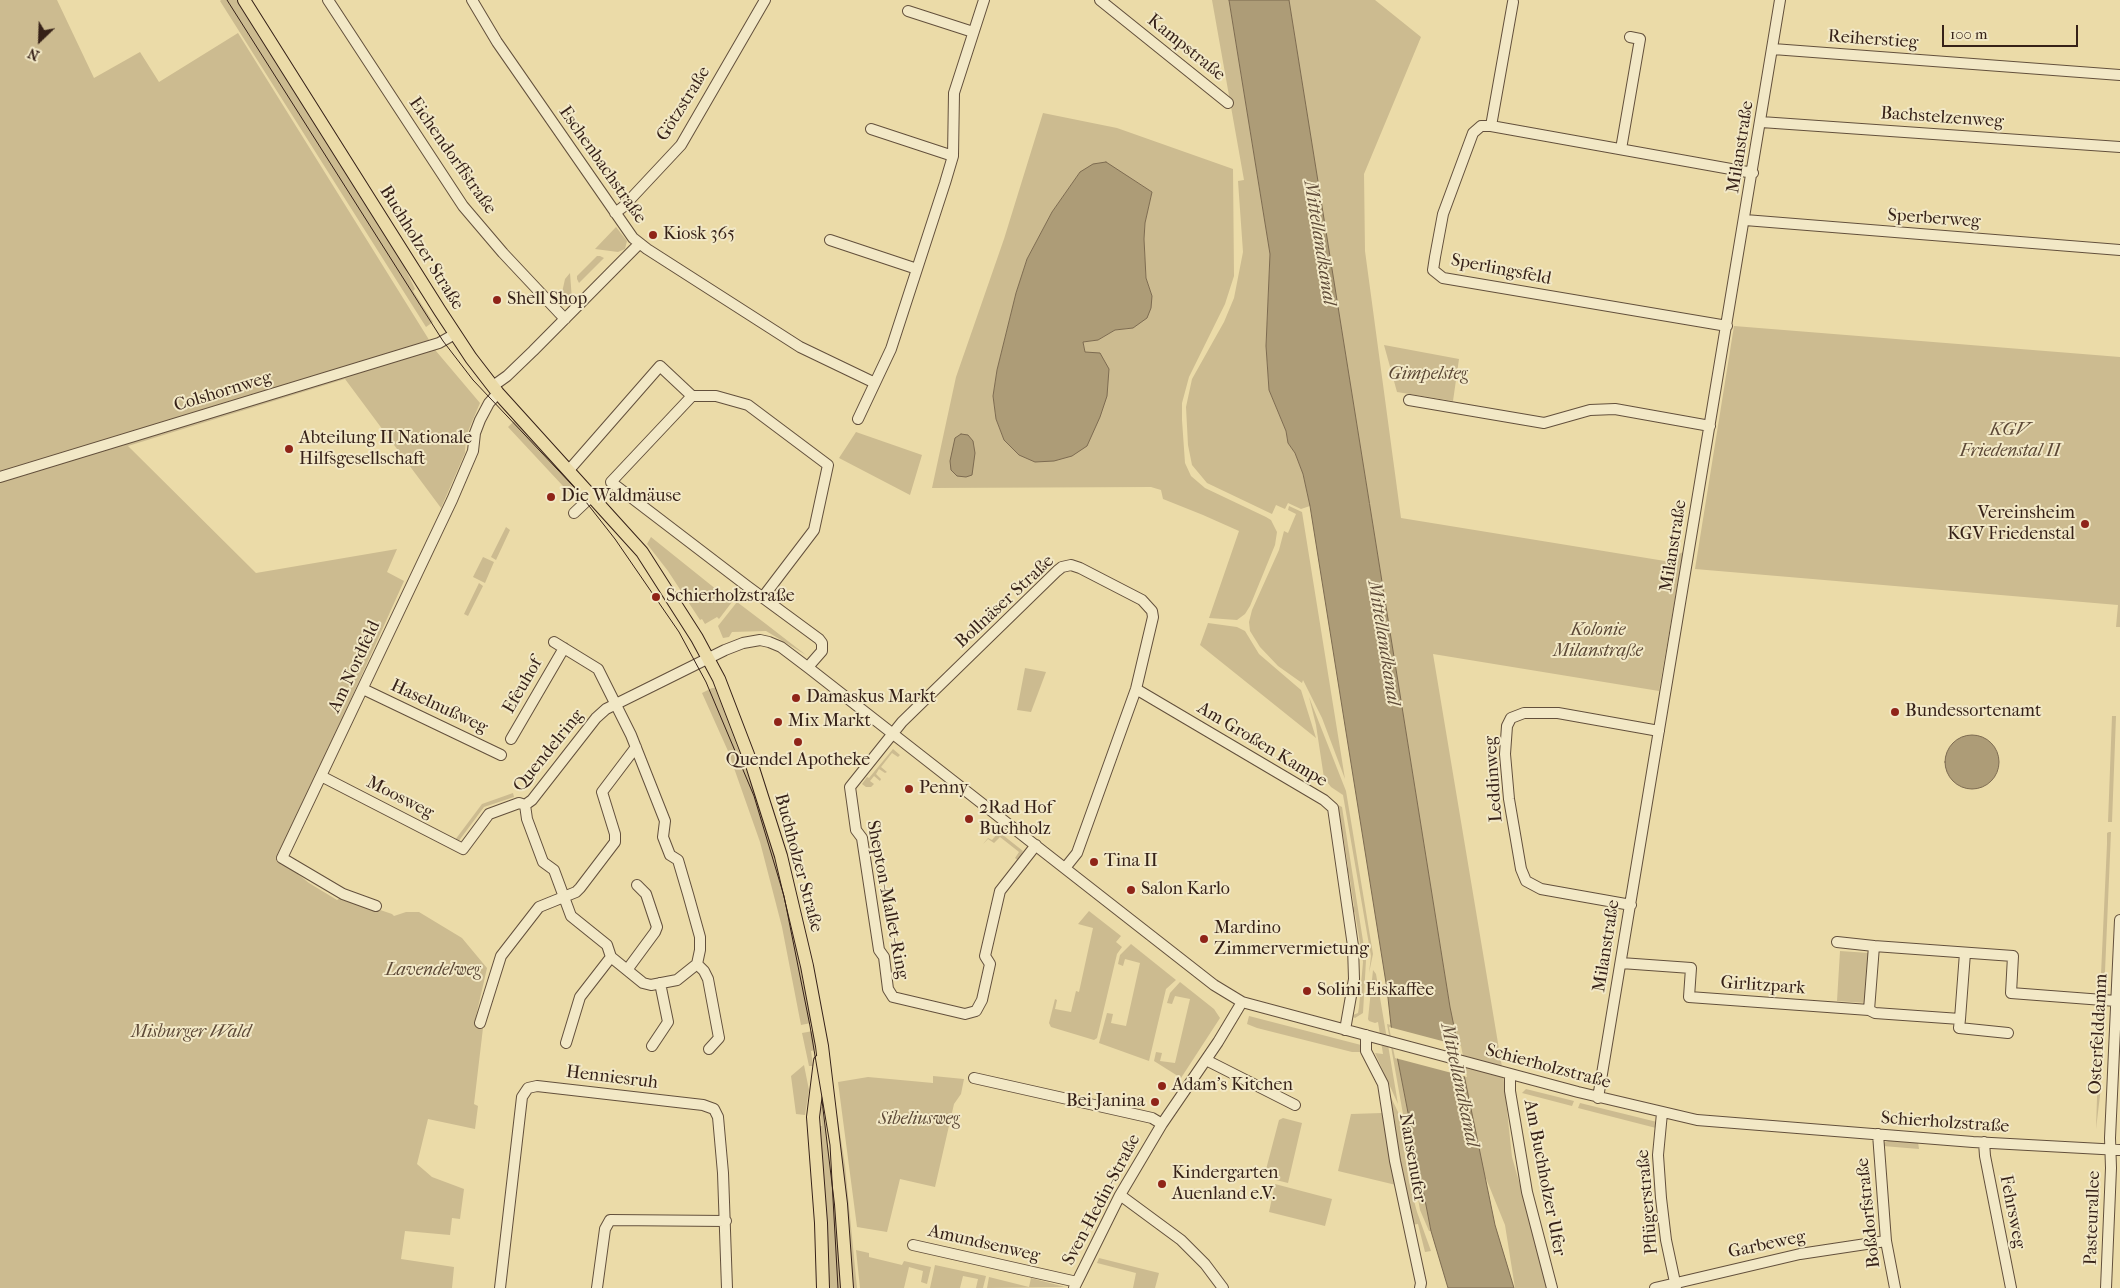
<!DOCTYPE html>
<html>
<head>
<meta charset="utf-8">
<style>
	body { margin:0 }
	#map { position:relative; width:2120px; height:1288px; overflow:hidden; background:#ebdba8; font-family:"IM FELL French Canon",serif }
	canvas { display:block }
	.north { position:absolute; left:15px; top:15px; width:50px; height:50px; -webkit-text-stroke:4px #f2e8c6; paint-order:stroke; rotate:204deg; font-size:14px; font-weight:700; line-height:20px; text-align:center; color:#362118 }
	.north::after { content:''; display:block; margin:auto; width:18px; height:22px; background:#362118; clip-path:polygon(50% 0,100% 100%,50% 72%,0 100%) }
	.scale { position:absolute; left:1942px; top:25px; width:136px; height:22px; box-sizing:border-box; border:2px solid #362118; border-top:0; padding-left:6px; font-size:15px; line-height:18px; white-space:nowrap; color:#362118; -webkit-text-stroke:4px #f2e8c6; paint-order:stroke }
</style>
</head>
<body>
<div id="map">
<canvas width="2120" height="1288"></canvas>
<div class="north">N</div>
<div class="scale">100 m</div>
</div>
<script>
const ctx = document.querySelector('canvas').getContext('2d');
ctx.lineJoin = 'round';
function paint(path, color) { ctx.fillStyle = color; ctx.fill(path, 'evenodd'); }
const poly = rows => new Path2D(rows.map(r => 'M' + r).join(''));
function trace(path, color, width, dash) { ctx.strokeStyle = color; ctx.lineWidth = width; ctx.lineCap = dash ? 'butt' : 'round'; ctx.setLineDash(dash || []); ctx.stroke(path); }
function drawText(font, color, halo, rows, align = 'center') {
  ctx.font = font + ' "IM FELL French Canon",serif'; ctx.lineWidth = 4; ctx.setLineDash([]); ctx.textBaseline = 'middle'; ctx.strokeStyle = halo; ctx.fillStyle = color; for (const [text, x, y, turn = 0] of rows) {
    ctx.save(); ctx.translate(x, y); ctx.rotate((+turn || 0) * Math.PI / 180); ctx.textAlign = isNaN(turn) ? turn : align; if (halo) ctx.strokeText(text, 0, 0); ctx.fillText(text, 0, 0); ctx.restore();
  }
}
const green = poly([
	[0,0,57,0,94,78,140,52,159,82,238,33,436,351,480,403,466,436,465,453,441,508,345,379,128,446,256,573,397,549,387,572,404,581,279,859,309,883,337,900,342,897,392,914,394,916,406,912,419,912,462,938,487,968,474,1025,483,1028,474,1104,478,1106,475,1129,428,1119,417,1164,432,1177,464,1189,460,1219,452,1218,450,1235,405,1231,401,1259,454,1267,452,1288,0,1288],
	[221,0,238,0,403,264,415,289,413,291,433,322,426,327,220,1],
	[248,0,252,0,440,298,438,297],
	[1212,0,1229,0,1270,254,1266,346,1269,390,1286,431,1288,443,1295,453,1303,474,1310,506,1301,509,1288,503,1285,509,1276,505,1272,514,1207,483,1192,465,1188,445,1186,407,1192,379,1224,322,1234,298,1243,252,1238,181,1244,180],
	[1289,0,1375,0,1421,37,1364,174,1365,251,1401,518,1665,561,1683,552,1659,691,1433,654,1503,1073,1512,1157,1549,1288,1515,1288,1505,1225,1483,1171,1470,1109,1450,1007],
	[1043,113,1117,128,1233,169,1234,276,1225,304,1189,377,1182,403,1182,420,1185,463,1191,476,1205,488,1266,517,1271,520,1277,532,1275,545,1250,606,1245,614,1237,620,1209,618,1239,531,1203,515,1163,499,1161,490,1151,487,932,488,956,377,1004,239],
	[1080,172,1130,178,1152,192,1145,223,1144,239,1146,278,1152,296,1133,328,1115,330,1098,340,1083,342,1085,352,1019,455,1004,440,996,419,993,396,997,370,1016,293,1027,259,1052,212],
	[616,227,627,241,625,249,618,252,595,249],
	[597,256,600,256,604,258,579,283,577,279,577,276],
	[570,273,572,300,568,306,559,306,565,279],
	[1734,326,2120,357,2120,627,2116,627,2118,605,1695,569],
	[1384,345,1459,359,1453,401,1397,392],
	[515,420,583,494,576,500,508,427],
	[856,432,922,455,910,495,839,458],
	[1289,506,1302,512,1345,779,1322,718,1303,680,1302,683,1278,666,1260,647,1250,631,1249,622,1252,610,1279,550,1284,531,1288,533,1296,514,1288,510],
	[506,527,510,530,496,560,491,557],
	[651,537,732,602,719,619,717,617,705,624,702,619,700,620,668,571,647,544],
	[483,557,494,562,485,583,473,577],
	[479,583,483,586,468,616,464,614],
	[737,602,766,624,806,655,766,631,732,632,729,637,723,638,718,626],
	[1208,623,1237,627,1245,631,1259,654,1301,690,1316,738,1200,645],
	[1025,668,1046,672,1031,712,1017,710],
	[712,688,715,688,752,786,776,860,794,936,811,1023,801,1025,782,927,760,842,728,751,702,693],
	[1309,697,1346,791,1373,954,1369,973,1371,956,1343,795,1331,787,1324,778,1316,725],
	[2112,716,2116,716,2112,822,2108,822],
	[893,749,900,755,898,757,892,753,881,767,887,772,885,773,879,769,876,774,881,779,880,781,874,776,870,781,874,784,871,787,866,787,862,784,867,777,869,778],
	[513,793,514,797,484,807,458,842,455,840,482,804],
	[1334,803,1342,807,1366,960,1363,1013,1355,1018,1353,1017,1353,1015,1358,1013,1359,1007,1363,962,1361,949,1358,947,1360,943,1355,913,1352,909,1354,906,1349,874,1346,870,1348,867,1343,834,1340,830,1341,828,1339,815],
	[999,832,1023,851,1019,861,1015,858,1019,852,1000,837,994,843,988,839,983,844,988,838,992,840],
	[2109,832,2111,832,2104,995,2100,996,2107,844,2107,833],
	[1089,911,1121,936,1116,942,1122,947,1117,954,1097,1038,1094,1040,1051,1027,1049,1023,1055,999,1057,1000,1055,1009,1071,1012,1076,991,1079,992,1093,928,1078,924],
	[1131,944,1176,980,1166,989,1149,1061,1099,1043,1107,1013,1113,1014,1111,1023,1126,1026,1140,963,1125,959,1123,966,1118,964,1120,955],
	[1840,951,1869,953,1866,1003,1837,1001],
	[1373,970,1376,974,1398,1104,1375,1053,1383,1054,1378,1022,1375,1023,1369,1021,1368,1019],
	[1180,982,1214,1009,1220,1018,1181,1078,1154,1061,1156,1052,1162,1053,1160,1061,1175,1063,1190,999,1175,996,1172,1004,1167,1003,1170,993],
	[2100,1004,2104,1005,2101,1087,2096,1129],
	[1249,1016,1361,1045,1363,1052,1352,1052,1257,1028,1247,1024],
	[1387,1024,1391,1025,1431,1231,1429,1231,1420,1210],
	[813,1031,815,1050,811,1051,813,1066,809,1066,802,1033],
	[804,1065,809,1090,805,1115,796,1114,791,1076],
	[831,1076,845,1165,857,1288,852,1288],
	[933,1076,964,1079,961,1094,954,1104,935,1187,900,1179,887,1232,857,1227,838,1082,868,1077,933,1083],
	[1386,1087,1398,1112,1409,1182,1417,1212,1431,1251,1425,1252,1418,1224,1411,1225],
	[1526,1089,1574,1101,1572,1106,1522,1093],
	[1580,1103,1657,1122,1656,1128,1578,1108],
	[820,1107,827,1107,842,1288,826,1288,817,1126,822,1126],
	[1382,1113,1396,1185,1338,1171,1351,1114],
	[1283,1118,1302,1123,1288,1183,1264,1177,1279,1120],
	[1891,1140,1918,1142,1919,1149,1883,1146,1885,1142],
	[1275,1184,1332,1199,1325,1226,1269,1212],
	[856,1250,869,1253,869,1257,902,1265,904,1261,931,1267,927,1284,921,1282,923,1271,909,1267,904,1288,860,1288],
	[1099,1258,1159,1273,1155,1288,1133,1288,1136,1273,1097,1263],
	[935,1265,986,1276,983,1288,976,1288,978,1279,963,1276,960,1288,930,1288],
	[989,1277,1029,1287,1031,1278,1065,1287,987,1288]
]);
const water = poly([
	[1229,0,1289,0,1450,1007,1495,1225,1514,1288,1448,1288,1431,1231,1391,1025,1387,989,1310,506,1303,474,1295,453,1288,443,1286,431,1269,390,1266,346,1270,254,1229,0],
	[1106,162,1152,192,1145,223,1144,239,1146,278,1152,296,1151,308,1147,318,1133,328,1115,330,1098,340,1083,342,1085,352,1100,353,1109,369,1107,396,1100,417,1087,446,1072,456,1054,461,1035,462,1019,455,1004,440,996,419,993,396,997,370,1016,293,1027,259,1052,212,1080,172,1093,164,1106,162],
	[961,434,968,435,973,441,975,453,972,475,966,477,957,476,951,470,950,461,955,438,961,434],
	'1945 762a27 27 0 1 1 54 0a27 27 0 1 1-54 0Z'
]);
const pier = poly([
	[1389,1027,1461,1046,1467,1077,1395,1058]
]);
const minor = poly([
	[328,0,463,206,503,253,565,319],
	[472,0,497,42,633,238,647,249,800,347,875,383],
	[1100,0,1228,103],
	[908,11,973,32],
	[1773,49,2120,75],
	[1761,122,2120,147],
	[1491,126,1513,2],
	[871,129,953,156],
	[1621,149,1640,39,1630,37],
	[615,213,623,207,681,145,765,0],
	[1745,220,2120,250],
	[830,240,917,269],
	[1727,326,1443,278,1433,270,1435,257,1443,214,1473,133,1481,126,1491,126,1753,173],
	[493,386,507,376,533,351,639,244],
	[1409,400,1544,423,1590,410,1615,409,1710,426],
	[858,419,891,349,945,183,953,156,954,93,984,0],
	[569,470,660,366,692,396],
	[0,477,439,343,455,334],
	[574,513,593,495],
	[763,597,814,530,828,465,748,405,716,396,692,396,611,482,747,586,819,639,822,643,822,651,808,667],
	[363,689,501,755],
	[1136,689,1324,800,1333,808,1353,946,1354,979,1345,1030],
	[511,739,564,648],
	[321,776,463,849,489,814,519,803,525,805],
	[525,805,532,800,596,718,606,709,725,650,743,643,760,640,769,642,781,647,810,669,1214,985,1242,1002,1578,1092,1697,1120,1973,1142,2120,1150],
	[525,805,527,819,543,862,554,870,571,916,607,945,611,957,643,983,651,985,677,980,697,964,700,950,700,937,688,894,678,860,670,855,663,837,665,821,631,735,598,669,554,642],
	[1036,845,1000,891,985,956,990,964,982,1000,976,1011,965,1014,893,997,888,989,884,957,879,950,862,838,856,830,850,787,902,722,1057,571,1062,567,1071,565,1080,568,1142,600,1152,611,1153,617,1136,689,1077,853,1065,868],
	[1631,905,1541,889,1526,881,1521,869,1509,799,1505,754,1507,726,1511,718,1524,713,1558,713,1659,731],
	[376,906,343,894,282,858,452,500,473,451,475,433,480,420,489,403,498,393],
	[1837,942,1874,946],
	[1621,963,1691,968,1689,997,1869,1010,1874,946,2013,956,2011,993,2116,1001],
	[697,964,704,971,708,979,719,1038,709,1049],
	[627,970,655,932,657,927,646,894,637,885],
	[1869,1010,1875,1013,1960,1019,1959,1028,2008,1033],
	[1960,1019,1965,953],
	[480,1023,501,956,539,907,576,892,580,888,615,842,615,834,602,792,636,747],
	[1366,1035,1366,1051,1383,1084,1395,1161,1421,1283,1420,1288],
	[566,1043,580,997,611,957],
	[652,1046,668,1022,660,983],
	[1206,1060,1295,1105],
	[1510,1074,1510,1091,1527,1192,1552,1288],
	[974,1078,1152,1118,1162,1124],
	[1598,1098,1780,0],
	[1662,1113,1658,1155,1661,1198,1666,1240,1676,1287],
	[1878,1134,1886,1241,1895,1288],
	[1984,1142,1985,1156,2011,1288],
	[1120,1195,1181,1240,1205,1264,1223,1288],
	[913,1245,1077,1282],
	[500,1288,522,1097,528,1088,537,1086,703,1105,714,1109,718,1117,723,1173,727,1288],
	[597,1288,605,1229,610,1220,726,1221],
	[1074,1288,1120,1195,1162,1124,1218,1042,1242,1002],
	[1655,1288,1800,1254,1886,1241],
	[2106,1288,2111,1168,2110,1138,2120,920]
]);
const major = poly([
	[244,0,440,311,471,358,498,393,642,552,697,638,719,679,752,765,781,856,807,966,822,1046,841,1204,847,1288],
	[820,1061,813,1117,821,1223,823,1288]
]);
const tram = poly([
	[227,0,443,341,473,380,575,488,615,539,679,632,706,682,754,796,784,896,810,1026,830,1145,838,1288]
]);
const markers = [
	[653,235,5,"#8f2418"],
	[497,300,5,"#8f2418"],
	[289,449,5,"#8f2418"],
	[551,497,5,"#8f2418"],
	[2085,524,5,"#8f2418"],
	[656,597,5,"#8f2418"],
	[796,698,5,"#8f2418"],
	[1895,712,5,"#8f2418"],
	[778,722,5,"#8f2418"],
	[798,742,5,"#8f2418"],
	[909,789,5,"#8f2418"],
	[969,819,5,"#8f2418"],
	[1094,862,5,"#8f2418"],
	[1131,890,5,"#8f2418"],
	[1204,939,5,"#8f2418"],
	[1307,991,5,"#8f2418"],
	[1162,1086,5,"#8f2418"],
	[1155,1102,5,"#8f2418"],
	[1162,1184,5,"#8f2418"]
];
const streetNames = [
	["Reiherstieg",1873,40,4],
	["Kampstraße",1186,48,39],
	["Götzstraße",684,104,-58],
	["Bachstelzenweg",1942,118,4],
	["Milanstraße",1741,147,-81],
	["Eichendorffstraße",452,156,55],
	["Eschenbachstraße",602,165,55],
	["Sperberweg",1934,219,4],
	["Buchholzer Straße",421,248,58],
	["Sperlingsfeld",1501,270,11],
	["Colshornweg",223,392,-17],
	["Milanstraße",1674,546,-81],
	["Bollnäser Straße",1005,602,-43],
	["Am Nordfeld",355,667,-65],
	["Efeuhof",523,686,-60],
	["Haselnußweg",439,707,25],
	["Am Großen Kampe",1262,745,31],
	["Quendelring",549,751,-51],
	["Leddinweg",1494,779,-94],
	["Moosweg",400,798,27],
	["Buchholzer Straße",798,863,75],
	["Shepton-Mallet-Ring",887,900,79],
	["Milanstraße",1607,946,-81],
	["Girlitzpark",1763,986,4],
	["Osterfelddamm",2099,1034,-87],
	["Schierholzstraße",1548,1067,15],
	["Henniesruh",612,1078,7],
	["Schierholzstraße",1945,1123,4],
	["Nansenufer",1412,1158,80],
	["Am Buchholzer Ufer",1544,1178,79],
	["Sven-Hedin-Straße",1102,1200,-62],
	["Pflügerstraße",1648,1202,-95],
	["Fehrsweg",2012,1212,79],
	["Boßdorfstraße",1869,1213,-96],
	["Pasteurallee",2093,1218,-88],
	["Amundsenweg",984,1244,13],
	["Garbeweg",1767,1245,-12]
];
const poiNames = [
	["Kiosk 365",663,235],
	["Shell Shop",507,300],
	["Abteilung II Nationale",299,439],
	["Hilfsgesellschaft",299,460],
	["Die Waldmäuse",561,497],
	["Vereinsheim",2075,514,"right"],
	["KGV Friedenstal",2075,535,"right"],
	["Schierholzstraße",666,597],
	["Damaskus Markt",806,698],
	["Bundessortenamt",1905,712],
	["Mix Markt",788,722],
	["Quendel Apotheke",798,761,"center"],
	["Penny",919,789],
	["2Rad Hof",979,809],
	["Buchholz",979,830],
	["Tina II",1104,862],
	["Salon Karlo",1141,890],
	["Mardino",1214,929],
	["Zimmervermietung",1214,950],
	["Solini Eiskaffee",1317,991],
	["Adam's Kitchen",1172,1086],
	["Bei Janina",1145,1102,"right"],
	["Kindergarten",1172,1174],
	["Auenland e.V.",1172,1195]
];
const parkNames = [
	["Gimpelsteg",1428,375],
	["KGV",2010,431],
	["Friedenstal II",2010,452],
	["Kolonie",1598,631],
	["Milanstraße",1598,652],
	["Lavendelweg",433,971],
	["Misburger Wald",191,1033],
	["Sibeliusweg",919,1120]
];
const waterNames = [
	["Mittellandkanal",1319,243,81],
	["Mittellandkanal",1383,643,81],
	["Mittellandkanal",1459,1085,78]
];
paint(green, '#ccbb90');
paint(water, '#ad9c77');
trace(water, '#7d6b51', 1);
paint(pier, '#ebdba8');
trace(minor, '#63503c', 12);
trace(major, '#362118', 14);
trace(minor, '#f2e8c6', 10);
trace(major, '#ebdba8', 12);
trace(tram, '#362118', 1);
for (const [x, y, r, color] of markers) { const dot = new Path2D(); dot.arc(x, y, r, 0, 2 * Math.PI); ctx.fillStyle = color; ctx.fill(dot); trace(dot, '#f2e8c6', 2); }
drawText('18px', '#362118', '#f2e8c6', streetNames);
drawText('18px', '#362118', '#f2e8c6', poiNames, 'left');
drawText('italic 18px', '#5c4836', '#f2e8c6', parkNames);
drawText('italic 19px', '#604c39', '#f2e8c6', waterNames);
</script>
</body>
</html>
